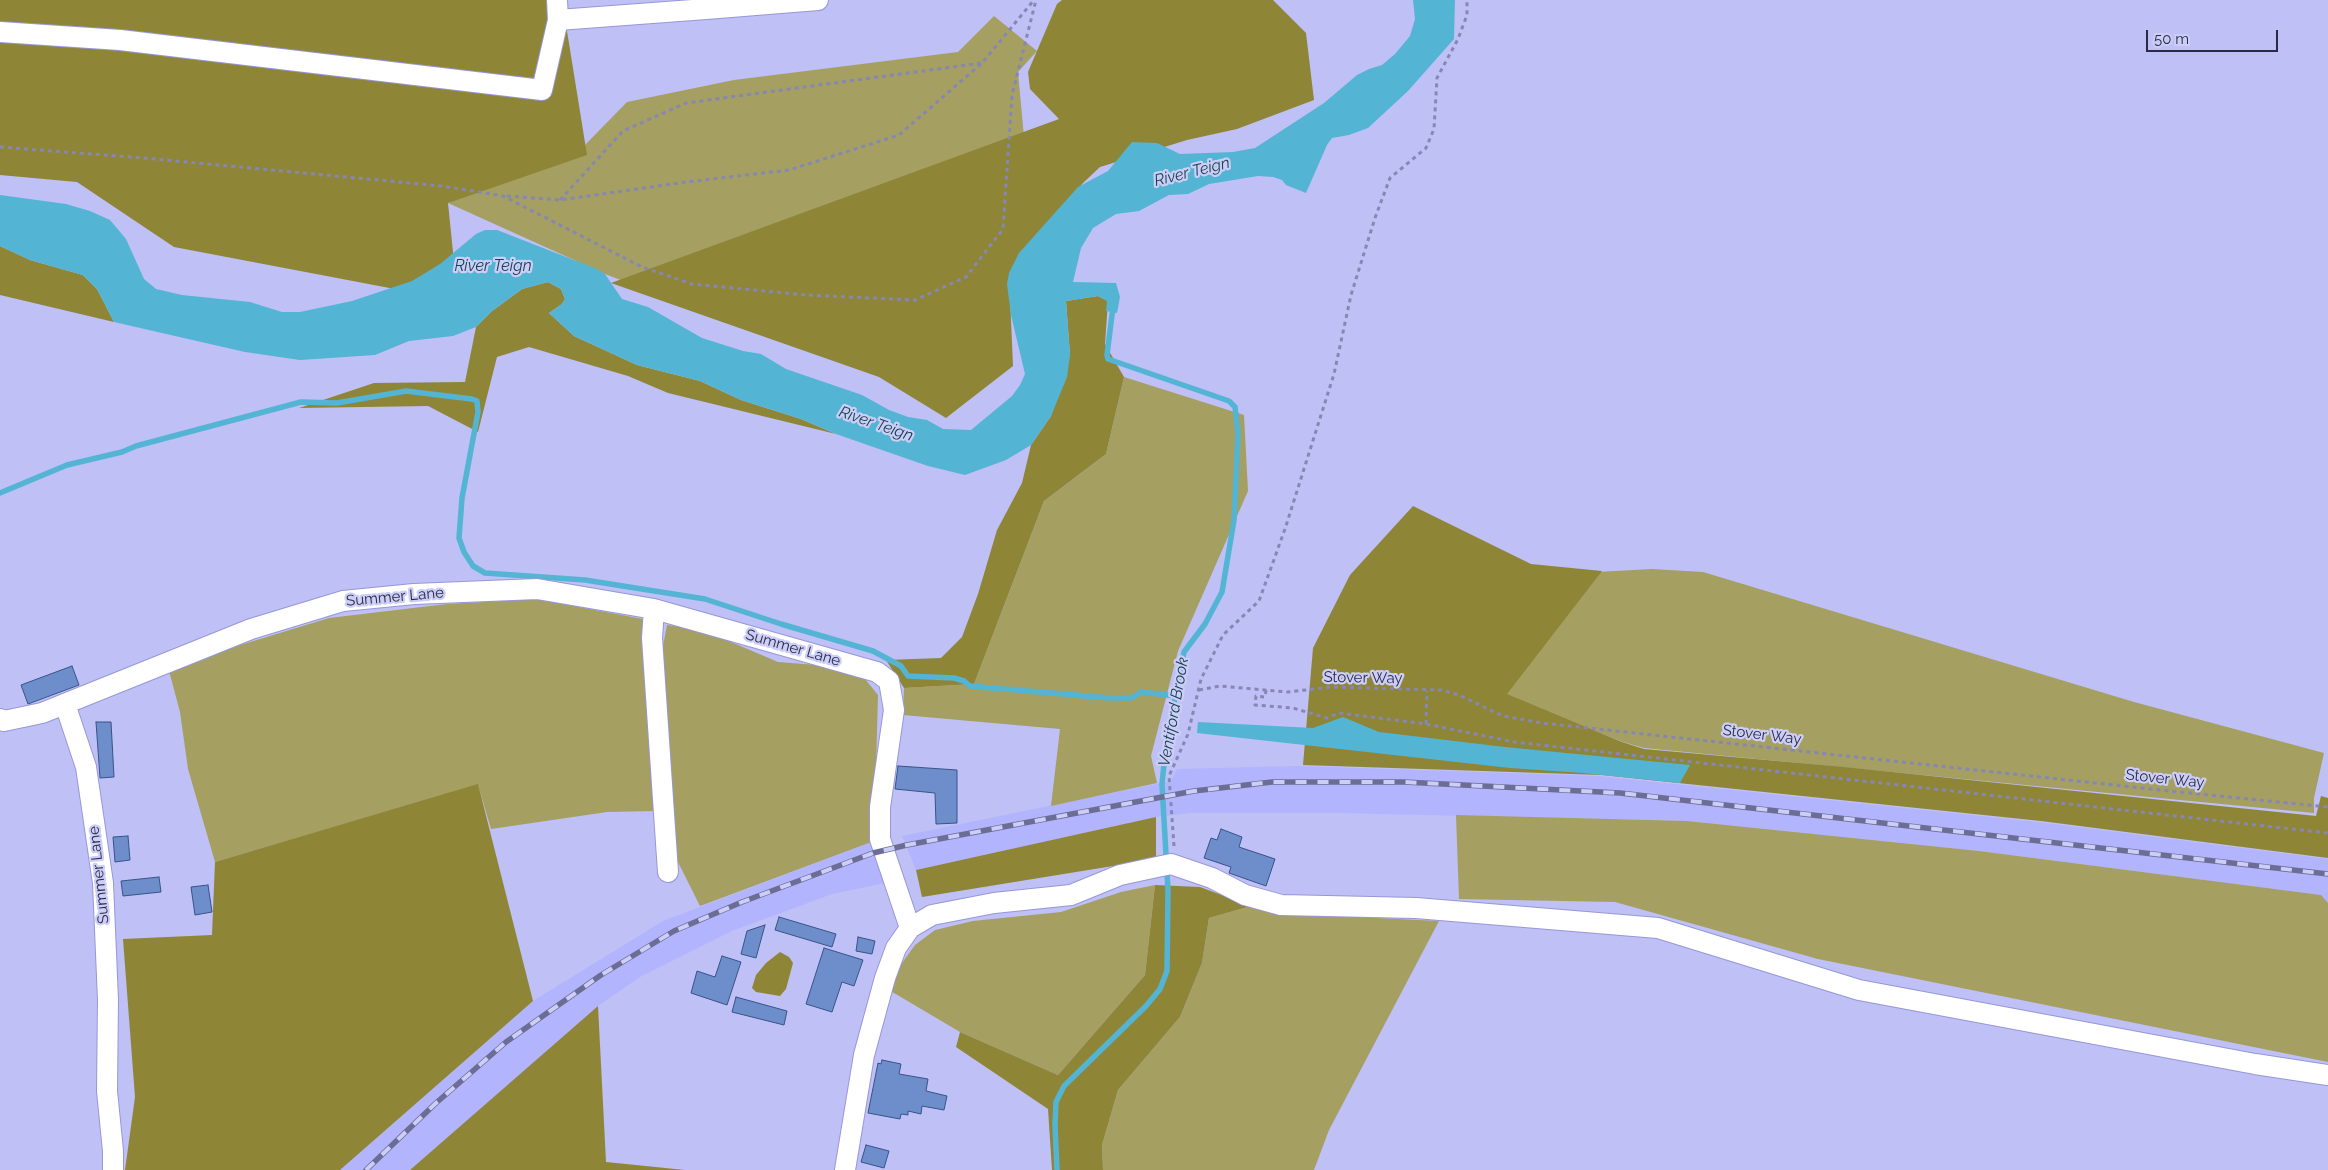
<!DOCTYPE html>
<html>
<head>
<meta charset="utf-8">
<style>
	body { margin:0 }
	#map { position:relative; width:2328px; height:1170px; overflow:hidden; background:#bec0f6; font-family:Raleway,sans-serif }
	canvas { display:block }
	.scale { position:absolute; left:2146px; top:30px; width:132px; height:22px; box-sizing:border-box; border:2px solid #2a2a44; border-top:0; padding-left:6px; font-size:15px; line-height:18px; white-space:nowrap; color:#2a2a44; -webkit-text-stroke:4px #cccef7; paint-order:stroke }
</style>
</head>
<body>
<div id="map">
<canvas width="2328" height="1170"></canvas>
<div class="scale">50 m</div>
</div>
<script>
const ctx = document.querySelector('canvas').getContext('2d');
ctx.lineJoin = 'round';
function paint(path, color) { ctx.fillStyle = color; ctx.fill(path, 'evenodd'); }
const poly = rows => new Path2D(rows.map(r => 'M' + r).join(''));
function trace(path, color, width, dash) { ctx.strokeStyle = color; ctx.lineWidth = width; ctx.lineCap = dash ? 'butt' : 'round'; ctx.setLineDash(dash || []); ctx.stroke(path); }
function drawText(font, color, halo, rows, align = 'center') {
  ctx.font = font + ' Raleway,sans-serif'; ctx.lineWidth = 4.5; ctx.setLineDash([]); ctx.textBaseline = 'middle'; ctx.strokeStyle = halo; ctx.fillStyle = color; for (const [text, x, y, turn = 0] of rows) {
    ctx.save(); ctx.translate(x, y); ctx.rotate((+turn || 0) * Math.PI / 180); ctx.textAlign = isNaN(turn) ? turn : align; if (halo) ctx.strokeText(text, 0, 0); ctx.fillText(text, 0, 0); ctx.restore();
  }
}
const built = poly([
	[1298,766,1598,776,2038,822,2328,859,2328,903,2320,895,1979,851,1687,821,1338,813,1189,813,1156,817,916,870,902,836,1171,781,1177,769],
	[874,841,885,883,832,894,732,931,640,977,598,1006,410,1170,340,1170,533,1001,663,921]
]);
const green = poly([
	[994,16,1037,51,1018,72,1028,180,649,291,605,274,448,203,585,145,627,102,734,80,958,52],
	[1124,377,1244,415,1248,491,1178,651,1151,756,1157,783,1051,806,1060,729,903,715,904,688,974,684,1044,501,1106,454],
	[1652,569,1703,572,2134,702,2324,753,2314,798,2314,813,1644,748,1623,742,1502,694,1597,572],
	[536,599,643,619,657,811,607,812,491,829,478,785,215,862,188,769,180,712,168,667,329,618,447,604],
	[667,625,688,628,724,639,778,662,818,665,865,679,878,695,874,841,700,906,673,852,662,651],
	[1456,815,1687,821,1979,851,2321,895,2328,903,2328,1062,1818,959,1615,902,1459,899],
	[1155,885,1145,975,1058,1075,960,1032,889,990,902,963,915,945,935,930,973,921,1061,912,1121,892],
	[1251,906,1277,913,1439,921,1329,1130,1314,1170,1103,1170,1102,1145,1118,1090,1180,1017,1202,963,1209,918]
]);
const forest = poly([
	[0,0,562,0,587,155,448,203,458,301,174,247,77,182,0,175],
	[1062,0,1273,0,1306,33,1314,100,1237,129,1187,140,1100,167,1083,183,1009,273,1013,366,946,418,879,377,611,283,1059,119,1030,89,1028,72,1057,4],
	[0,246,30,260,83,275,97,289,114,322,0,295],
	[548,282,561,289,565,299,562,304,549,313,574,336,637,365,700,381,741,400,801,419,836,434,668,393,628,376,529,347,497,357,478,432,428,406,299,408,374,383,465,382,476,327,492,311,522,289],
	[1098,296,1108,301,1105,344,1124,377,1106,454,1044,501,974,684,904,688,886,660,941,658,962,637,978,594,997,530,1022,483,1031,445,1051,416,1070,355,1066,301],
	[1413,506,1531,564,1602,571,1507,694,1622,742,1644,749,1844,767,2316,816,2321,796,2328,798,2328,858,2041,821,1602,775,1303,765,1313,648,1350,575],
	[478,784,533,1001,340,1170,125,1170,135,1097,123,939,212,935,215,862],
	[1156,817,1156,859,922,897,916,870],
	[1155,885,1200,887,1251,906,1209,918,1202,963,1180,1017,1118,1090,1102,1145,1103,1170,1052,1170,1048,1109,956,1047,960,1032,1058,1075,1145,975],
	[780,952,789,957,793,963,786,989,780,996,756,992,752,988,756,975,766,963],
	[598,1006,606,1162,685,1170,410,1170]
]);
const water = poly([
	[1413,0,1455,0,1454,39,1408,91,1368,128,1349,135,1332,138,1327,145,1306,193,1286,185,1282,180,1273,177,1258,176,1209,184,1188,194,1169,195,1139,211,1116,214,1093,228,1081,248,1073,282,1116,283,1120,297,1117,313,1106,311,1107,301,1098,296,1066,301,1070,355,1067,377,1051,416,1031,445,1006,460,965,475,928,466,836,434,801,419,741,400,700,381,637,365,574,336,549,313,562,304,565,299,561,289,548,282,522,289,492,311,476,327,453,336,409,341,375,355,300,360,245,352,114,322,97,289,83,275,30,260,0,246,0,195,66,204,90,211,110,220,126,239,144,279,156,289,182,295,250,302,282,312,300,312,352,301,412,281,440,264,476,234,485,230,497,230,597,269,605,274,622,299,648,307,702,338,743,351,761,354,786,369,862,395,889,410,908,417,927,420,943,429,971,430,1012,396,1020,385,1025,374,1011,315,1007,284,1009,273,1019,253,1078,187,1108,171,1132,142,1157,143,1180,154,1233,152,1255,148,1324,103,1357,75,1369,69,1382,65,1395,54,1410,36,1415,19],
	[1343,717,1379,732,1505,747,1690,765,1680,783,1583,773,1510,768,1197,733,1198,722,1313,728]
]);
const stream = poly([
	[0,493,67,465,122,452,136,446,301,402,337,403,406,391,472,399,477,401,478,412,462,498,459,538,464,552,473,566,485,573,585,580,705,599,781,624,873,651,901,666,908,676,954,678,964,681,970,686,1109,698,1131,698,1141,692,1176,696],
	[1057,1170,1055,1125,1056,1102,1064,1086,1146,1006,1160,989,1167,971,1168,890,1162,784,1166,744,1184,652,1205,624,1222,592,1234,520,1238,434,1235,407,1229,401,1108,359,1107,355,1113,307]
]);
const building = poly([
	[72,666,79,685,28,704,21,685,72,666],
	[96,722,111,722,114,777,100,778,96,722],
	[898,766,957,770,957,823,936,824,935,793,895,789,898,766],
	[1221,829,1242,837,1239,847,1275,859,1266,886,1229,873,1231,867,1204,858,1211,838,1217,840,1221,829],
	[128,836,130,860,115,862,113,837,128,836],
	[159,877,161,892,123,896,121,881,159,877],
	[208,885,212,912,195,915,191,887,208,885],
	[779,917,836,934,832,947,775,930,779,917],
	[765,925,756,958,741,954,747,931,765,925],
	[858,937,875,941,872,954,856,951,858,937],
	[824,948,863,960,854,986,842,982,832,1012,806,1004,824,948],
	[722,956,741,962,727,1005,691,993,697,971,715,977,722,956],
	[736,997,787,1011,784,1025,732,1012,736,997],
	[882,1060,901,1064,899,1074,928,1079,926,1091,947,1096,944,1110,922,1106,921,1114,908,1111,908,1115,901,1114,900,1119,868,1113,878,1063,881,1064,882,1060],
	[866,1145,889,1151,884,1168,861,1162,866,1145]
]);
const path = poly([
	[0,147,144,158,442,186,503,196,642,267,692,284,806,295,915,300,966,277,1003,229,1012,95,1036,0],
	[507,196,560,200,686,182,789,170,899,135,982,63,1034,0],
	[560,200,623,131,686,103,982,63],
	[1199,690,1220,686,1287,692,1333,687,1441,690,1459,695,1503,716,1542,723,2160,790,2328,807],
	[1266,690,1265,697,1256,696,1255,705,1293,708,1327,718,1339,713,1426,724,1514,742,2328,833],
	[1426,724,1427,691],
	[1174,846,1169,776,1188,734,1201,679,1223,635,1259,601,1285,529,1334,374,1351,295,1375,218,1390,178,1426,148,1434,129,1437,78,1458,39,1467,15,1467,0]
]);
const minor = poly([
	[557,0,558,20,706,9],
	[705,0,706,9,818,0],
	[0,32,120,40,542,90,558,20],
	[654,609,652,638,668,872],
	[65,704,86,767,103,883,108,1000,107,1091,113,1151,113,1170],
	[0,719,4,721,42,713,251,629,343,601,414,594,537,589,654,609,877,672,889,681,894,710,880,807,880,839,910,928],
	[845,1170,864,1055,885,978,896,948,910,928,932,915,994,903,1071,895,1120,875,1171,864,1212,878,1245,895,1281,905,1416,908,1658,928,1859,990,2255,1064,2328,1075]
]);
const rail = poly([
	[366,1170,436,1103,506,1042,601,975,674,931,742,902,873,853,907,845,1194,791,1272,782,1404,782,1620,793,2328,874]
]);
const streetNames = [
	["Summer Lane",395,597,-5],
	["Summer Lane",793,648,16],
	["Stover Way",1363,678,1],
	["Stover Way",1762,735,7],
	["Stover Way",2165,779,6],
	["Summer Lane",99,875,-96]
];
const waterNames = [
	["River Teign",1192,172,-14],
	["River Teign",493,266],
	["River Teign",876,424,19],
	["Ventiford Brook",1174,712,-80]
];
paint(built, '#b2b4fd');
paint(green, '#a59f62');
paint(forest, '#8e8537');
paint(water, '#54b4d4');
trace(stream, '#54b4d4', 5.5);
paint(building, '#6d8dcb');
trace(building, '#385389', 1);
trace(minor, '#9697d8', 22);
trace(path, '#8687b3', 3, [4, 4]);
trace(minor, '#fff', 20);
trace(rail, '#6c6d94', 5.5);
trace(rail, '#cccef7', 4, [11]);
drawText('15px', '#2a2a44', '#cccef7', streetNames);
drawText('italic 16px', '#17414f', '#cccef7', waterNames);
</script>
</body>
</html>
